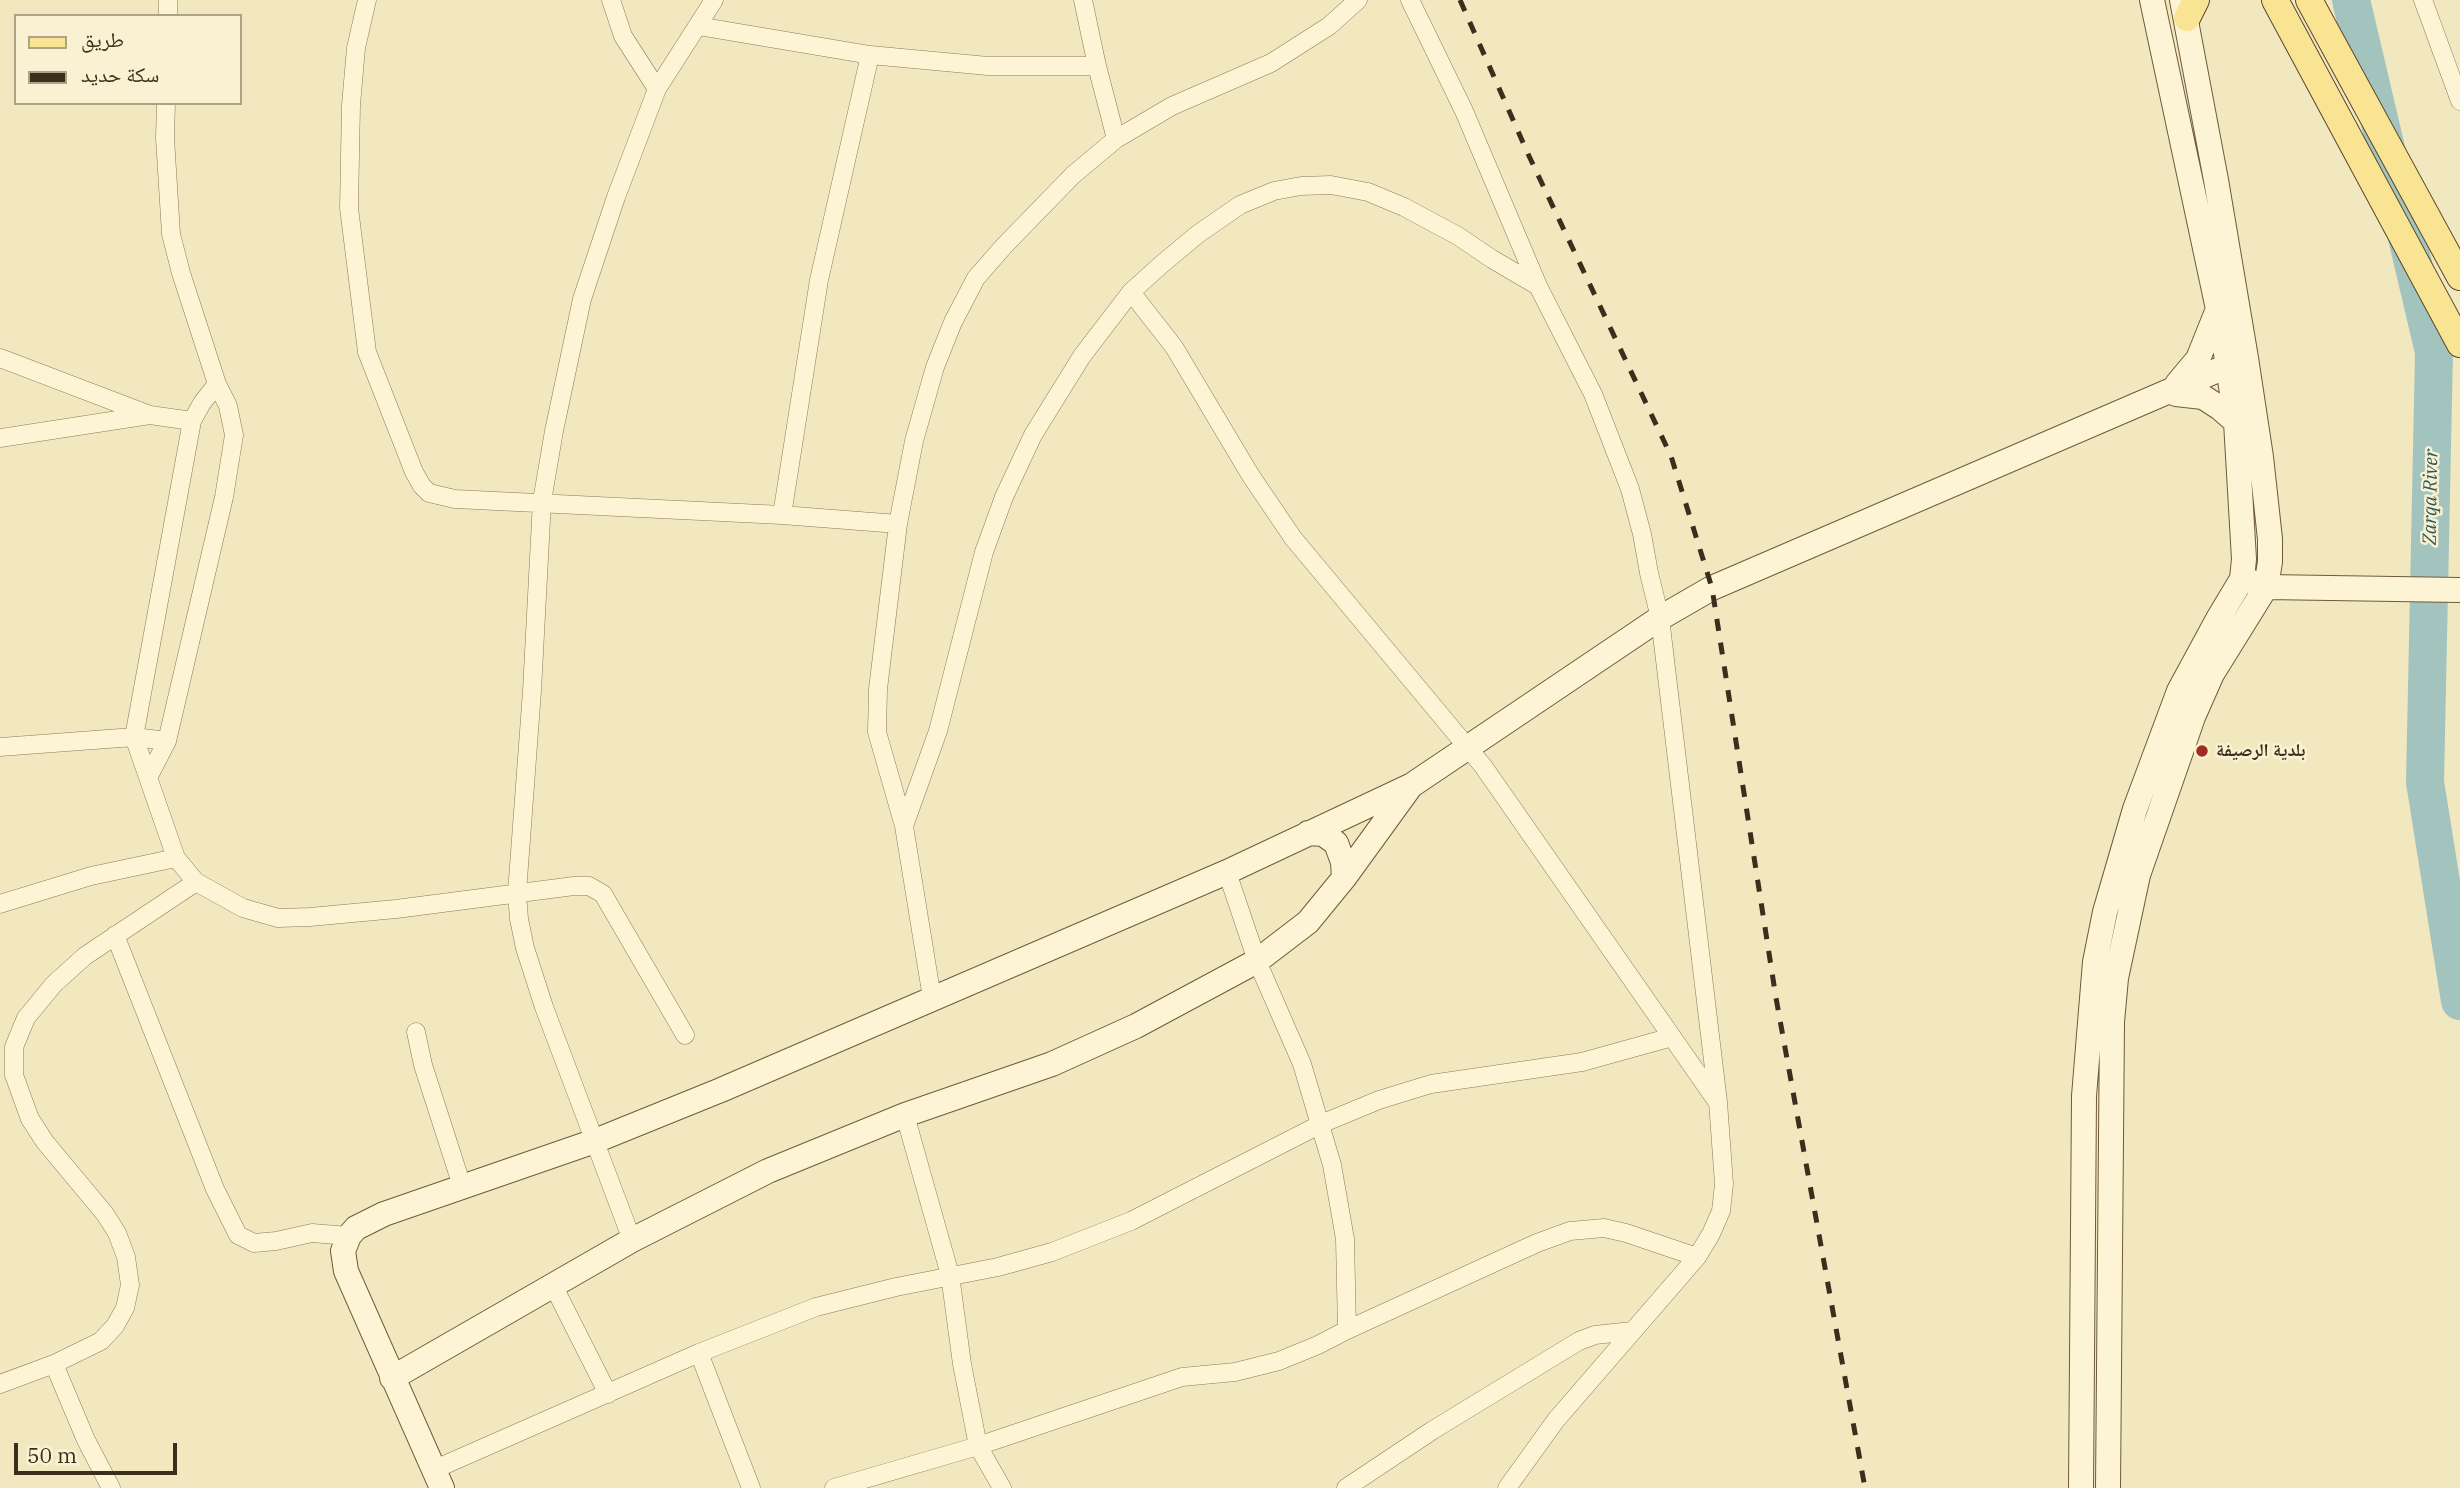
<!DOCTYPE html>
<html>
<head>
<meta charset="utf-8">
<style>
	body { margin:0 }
	#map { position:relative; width:2460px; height:1488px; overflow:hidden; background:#f2e8c0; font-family:"IBM Plex Serif","Noto Naskh Arabic",serif }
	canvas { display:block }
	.legend { position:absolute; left:14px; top:14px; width:228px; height:91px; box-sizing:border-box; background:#f9f1d1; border:2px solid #ada389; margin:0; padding:9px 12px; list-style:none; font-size:21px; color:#3b2e1c }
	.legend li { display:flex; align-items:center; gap:14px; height:35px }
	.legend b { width:35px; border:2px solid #ada389 }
	.scale { position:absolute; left:14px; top:1443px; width:163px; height:32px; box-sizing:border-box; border:4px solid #3b2e1c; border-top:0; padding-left:9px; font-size:21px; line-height:24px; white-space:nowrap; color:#3b2e1c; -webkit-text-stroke:5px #f9f1d1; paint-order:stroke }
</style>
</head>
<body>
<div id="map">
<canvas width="2460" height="1488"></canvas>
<ul class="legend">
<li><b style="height:9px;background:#f9e494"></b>طريق</li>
<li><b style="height:9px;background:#3b2e1c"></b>سكة حديد</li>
</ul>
<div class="scale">50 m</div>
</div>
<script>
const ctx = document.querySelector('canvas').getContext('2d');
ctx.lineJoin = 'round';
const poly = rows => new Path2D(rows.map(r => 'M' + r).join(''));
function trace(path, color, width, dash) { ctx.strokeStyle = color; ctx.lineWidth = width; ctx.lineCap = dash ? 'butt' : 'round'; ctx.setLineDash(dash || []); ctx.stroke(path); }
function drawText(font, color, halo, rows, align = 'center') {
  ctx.font = font + ' "IBM Plex Serif","Noto Naskh Arabic",serif'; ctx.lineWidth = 5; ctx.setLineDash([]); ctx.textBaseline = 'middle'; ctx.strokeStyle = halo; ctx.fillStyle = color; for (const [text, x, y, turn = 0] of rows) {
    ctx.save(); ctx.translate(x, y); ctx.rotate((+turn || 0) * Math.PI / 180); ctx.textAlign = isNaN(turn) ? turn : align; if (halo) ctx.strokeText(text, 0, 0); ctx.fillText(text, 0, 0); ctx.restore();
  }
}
const river = poly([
	[2351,0,2434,352,2425,782,2460,1001]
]);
const street = poly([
	[168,0,168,16],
	[367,0,356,48,351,105,349,208,367,352,414,472,422,486,429,493,455,499,782,515,898,524],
	[611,0,623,36,657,89],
	[1083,0,1097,66,1116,139],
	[1410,0,1464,111,1538,286,1593,394,1630,489,1642,534,1649,573,1660,618,1718,1102,1724,1184,1721,1211,1711,1234,1697,1257,1556,1420,1507,1488],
	[2423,0,2460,101],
	[698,26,870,55,988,66,1097,66],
	[1131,292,1174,347,1251,476,1293,538,1483,766,1716,1100],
	[0,358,147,414],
	[217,384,202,403,192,421,134,737,176,858,196,882,243,908,278,918,310,917,396,909,574,886,589,886,603,894,685,1035],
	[0,438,150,415,192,421],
	[782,515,819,280,870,55],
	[0,747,134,737,167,741],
	[149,776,167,741,224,497,234,435,228,406,217,384,181,273,171,234,165,138,166,103],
	[904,826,938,731,984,552,1004,497,1033,435,1082,356,1131,292,1162,264,1198,234,1240,205,1274,191,1301,186,1331,185,1368,192,1404,207,1458,236,1492,259,1538,286],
	[1227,872,1257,961,1302,1064,1332,1165,1345,1239,1347,1330],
	[0,904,91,876,176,858],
	[115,935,215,1189,238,1235,254,1243,276,1241,312,1233,349,1236],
	[932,998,904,826,877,732,878,689,898,524,914,441,935,367,953,322,976,278,1004,246,1073,175,1116,139,1172,106,1271,63,1329,26,1358,0],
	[416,1032,423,1065,462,1186],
	[905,1115,950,1275,962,1364,978,1446,1002,1488],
	[632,1240,544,1007,525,948,519,919,517,893,532,691,542,501,554,431,582,299,616,197,657,89,714,0],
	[553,1285,608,1394],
	[699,1353,751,1488],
	[54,1364,86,1440,111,1488],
	[0,1384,54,1364,101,1341,115,1326,125,1308,130,1285,126,1257,117,1233,105,1214,45,1142,30,1119,14,1075,14,1047,26,1018,54,984,85,956,196,882],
	[433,1470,699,1353,816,1307,896,1287,998,1267,1052,1252,1131,1221,1321,1124,1379,1100,1431,1084,1582,1062,1672,1037],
	[834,1488,978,1446,1182,1377,1235,1372,1279,1361,1318,1345,1347,1330,1537,1243,1570,1231,1604,1228,1626,1233,1697,1257],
	[1346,1488,1433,1430,1579,1341,1595,1335,1632,1331]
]);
const secondary = poly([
	[2177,384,2198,359,2218,309],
	[2176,394,2203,397,2220,408,2236,422],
	[2252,582,2266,587,2460,590],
	[1308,833,1323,834,1336,843,1343,862,1344,878],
	[392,1378,632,1240,768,1171,905,1115,1052,1064,1136,1026,1257,961,1308,922,1344,878,1410,787],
	[442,1488,346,1271,343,1251,349,1236,356,1228,384,1214,595,1141,721,1090,1227,872,1412,785,1660,618,1712,588,2246,358],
	[2081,1488,2084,1096,2095,962,2105,912,2135,809,2179,691,2218,619,2242,579,2244,559,2236,422,2228,365,2218,309,2152,0],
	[2108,1488,2112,1022,2116,978,2138,875,2193,717,2212,674,2266,587,2270,562,2270,539,2261,457,2246,358,2216,180,2182,0]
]);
const primary = poly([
	[2275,0,2460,344],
	[2309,0,2460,277],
	[2187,18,2196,0]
]);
const rail = poly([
	[1460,0,1529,156,1671,456,1712,588,1776,998,1865,1488]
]);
const markers = [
	[2202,751,7,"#a12d21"]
];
const poiNames = [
	["بلدية الرصيفة",2216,751]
];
const waterNames = [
	["Zarqa River",2431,497,-89]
];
trace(river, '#a3c4be', 38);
trace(street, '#8d7956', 19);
trace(secondary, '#6f5a39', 26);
trace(primary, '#5a462b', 28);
trace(street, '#fcf4d4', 18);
trace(secondary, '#fcf4d4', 24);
trace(primary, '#f9e494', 26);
trace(rail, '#3b2e1c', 5, [12, 12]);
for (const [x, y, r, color] of markers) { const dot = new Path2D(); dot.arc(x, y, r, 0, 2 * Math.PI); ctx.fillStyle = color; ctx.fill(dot); trace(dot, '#f9f1d1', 2.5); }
drawText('bold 18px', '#3b2e1c', '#f9f1d1', poiNames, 'left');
drawText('italic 19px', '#2a5a5c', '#f9f1d1', waterNames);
</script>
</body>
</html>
